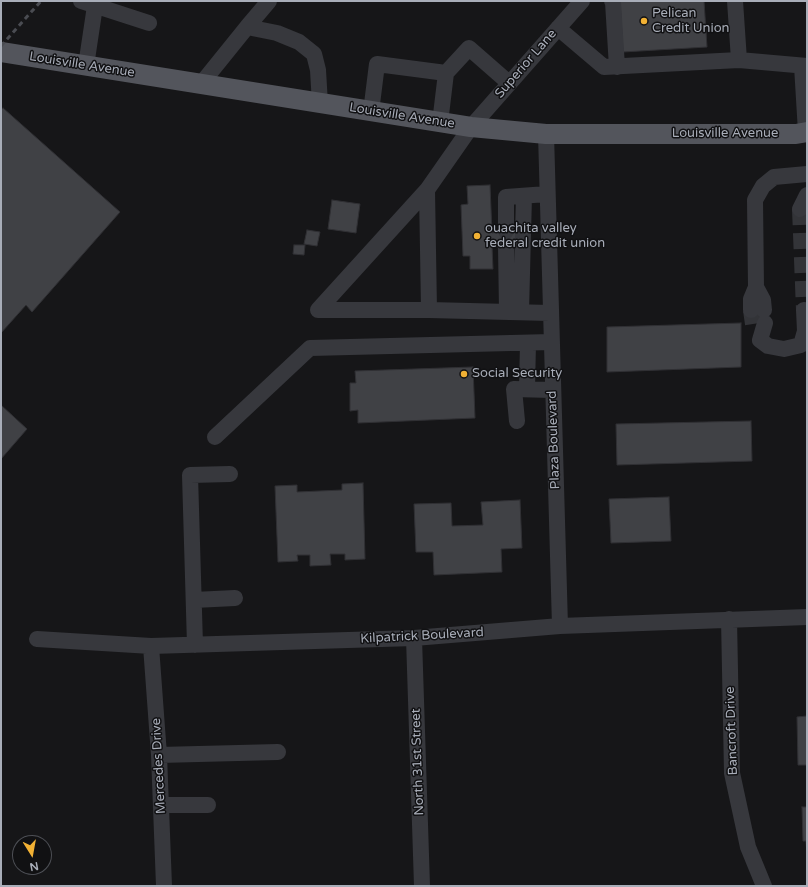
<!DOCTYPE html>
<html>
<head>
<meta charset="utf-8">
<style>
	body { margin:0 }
	#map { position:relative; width:808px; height:887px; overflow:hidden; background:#161618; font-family:"Varela Round",sans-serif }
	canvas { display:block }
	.frame { position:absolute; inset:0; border:2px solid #a8adb8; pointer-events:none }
	.north { position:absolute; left:12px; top:835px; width:40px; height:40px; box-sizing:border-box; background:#111113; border:1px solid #4d4f55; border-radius:50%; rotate:169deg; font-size:11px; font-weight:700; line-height:16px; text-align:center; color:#a8adb8 }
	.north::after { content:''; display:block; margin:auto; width:14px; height:18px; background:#f2b134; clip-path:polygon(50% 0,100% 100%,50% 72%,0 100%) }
</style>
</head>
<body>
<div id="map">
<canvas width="808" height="887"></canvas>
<div class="frame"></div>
<div class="north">N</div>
</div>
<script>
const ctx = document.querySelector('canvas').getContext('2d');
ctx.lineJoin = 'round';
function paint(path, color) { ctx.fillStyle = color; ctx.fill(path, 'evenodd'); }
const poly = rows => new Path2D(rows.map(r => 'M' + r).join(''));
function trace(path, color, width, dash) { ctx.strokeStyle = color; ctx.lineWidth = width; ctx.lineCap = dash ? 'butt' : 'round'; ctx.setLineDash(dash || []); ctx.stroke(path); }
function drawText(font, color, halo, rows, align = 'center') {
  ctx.font = font + ' "Varela Round",sans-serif'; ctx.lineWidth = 3; ctx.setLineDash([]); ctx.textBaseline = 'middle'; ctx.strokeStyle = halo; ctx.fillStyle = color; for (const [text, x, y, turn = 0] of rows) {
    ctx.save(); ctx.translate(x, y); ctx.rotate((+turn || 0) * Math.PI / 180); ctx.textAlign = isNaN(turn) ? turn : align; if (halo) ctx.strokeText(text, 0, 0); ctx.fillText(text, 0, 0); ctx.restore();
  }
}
const building = poly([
	[620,1,704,1,707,47,623,52,620,1],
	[3,108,120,212,32,312,26,305,1,333,1,110,3,108],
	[490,185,492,233,506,231,517,232,517,247,492,247,493,269,470,269,470,256,463,256,461,205,468,204,467,186,490,185],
	[332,200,360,204,356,233,328,229,332,200],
	[307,230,320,232,317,246,304,244,307,230],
	[294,245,305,245,304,255,293,254,294,245],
	[741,323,741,367,607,372,607,327,741,323],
	[473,367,475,418,358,423,358,410,350,411,350,383,356,383,355,371,473,367],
	[1,405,27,429,1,459,1,405],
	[751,421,752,461,617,465,616,424,751,421],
	[363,483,365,559,345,560,345,554,330,554,331,565,310,566,310,555,297,555,298,561,278,562,275,486,297,485,297,492,342,490,342,484,363,483],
	[669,497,671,541,611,543,609,499,669,497],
	[520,500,522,548,501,549,502,572,434,575,433,552,416,552,414,504,451,503,452,526,483,525,481,502,520,500],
	[807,716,807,765,798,765,797,717,807,716],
	[802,807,807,807,807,855,806,841,803,841,802,807]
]);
const minorTunnel = poly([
	[800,209,804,310],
	[751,310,753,324]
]);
const minor = poly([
	[81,1,149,23],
	[612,1,613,2,617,67],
	[735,1,739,60],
	[247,27,269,1],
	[558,28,604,67,739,60,807,66],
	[86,66,95,6],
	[802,66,806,132],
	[201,84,247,27,277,33,299,42,314,54,318,70,320,104],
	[371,112,377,64,446,73,469,48,509,83],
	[440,123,446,73],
	[546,134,560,626],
	[427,190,429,310],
	[800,209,807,195],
	[506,231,506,197,547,194],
	[506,247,507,311],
	[751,310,751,299,756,287],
	[764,310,763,300,756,287,755,200,763,186,774,177,807,174],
	[521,312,524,196],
	[550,313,429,310,318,310,427,190,471,127,582,1],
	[765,323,760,340,768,346,784,349,801,345,805,331,804,310],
	[527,389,528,343],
	[517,421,514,389,552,390],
	[215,437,310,348,551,342],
	[194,600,235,598],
	[729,619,732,773,748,847,764,886],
	[414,638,422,886],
	[37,639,151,646,414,638,560,626,807,617],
	[195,645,190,475,230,474],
	[151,646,159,755,164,886],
	[159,755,278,752],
	[161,805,208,805]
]);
const major = poly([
	[1,52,471,127,546,134,796,134,807,132]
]);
const rail = poly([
	[1,46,41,1]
]);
const markers = [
	[644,21,4,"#f2b134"],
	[477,236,4,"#f2b134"],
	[464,374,4,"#f2b134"]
];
const poiNames = [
	["Pelican",652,14],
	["Credit Union",652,29],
	["ouachita valley",485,229],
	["federal credit union",485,244],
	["Social Security",472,374]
];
const streetNames = [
	["Superior Lane",526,64,-49],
	["Louisville Avenue",82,65,9],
	["Louisville Avenue",402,116,9],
	["Louisville Avenue",725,134],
	["Plaza Boulevard",554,440,-92],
	["Kilpatrick Boulevard",422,636,-3],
	["Bancroft Drive",732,731,-92],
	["North 31st Street",418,762,-92],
	["Mercedes Drive",159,766,-93]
];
paint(building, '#404145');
trace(building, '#303034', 1);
trace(minorTunnel, '#333438', 16, [16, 8]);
trace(minor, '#37383d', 16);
trace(major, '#53555c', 20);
trace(rail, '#4a4c52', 3, [5, 4]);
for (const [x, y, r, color] of markers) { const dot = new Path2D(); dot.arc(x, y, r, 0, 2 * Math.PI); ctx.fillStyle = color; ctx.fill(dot); trace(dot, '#111113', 1.5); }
drawText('13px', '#a8adb8', '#111113', poiNames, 'left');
drawText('13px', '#a8adb8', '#111113', streetNames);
</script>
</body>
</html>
